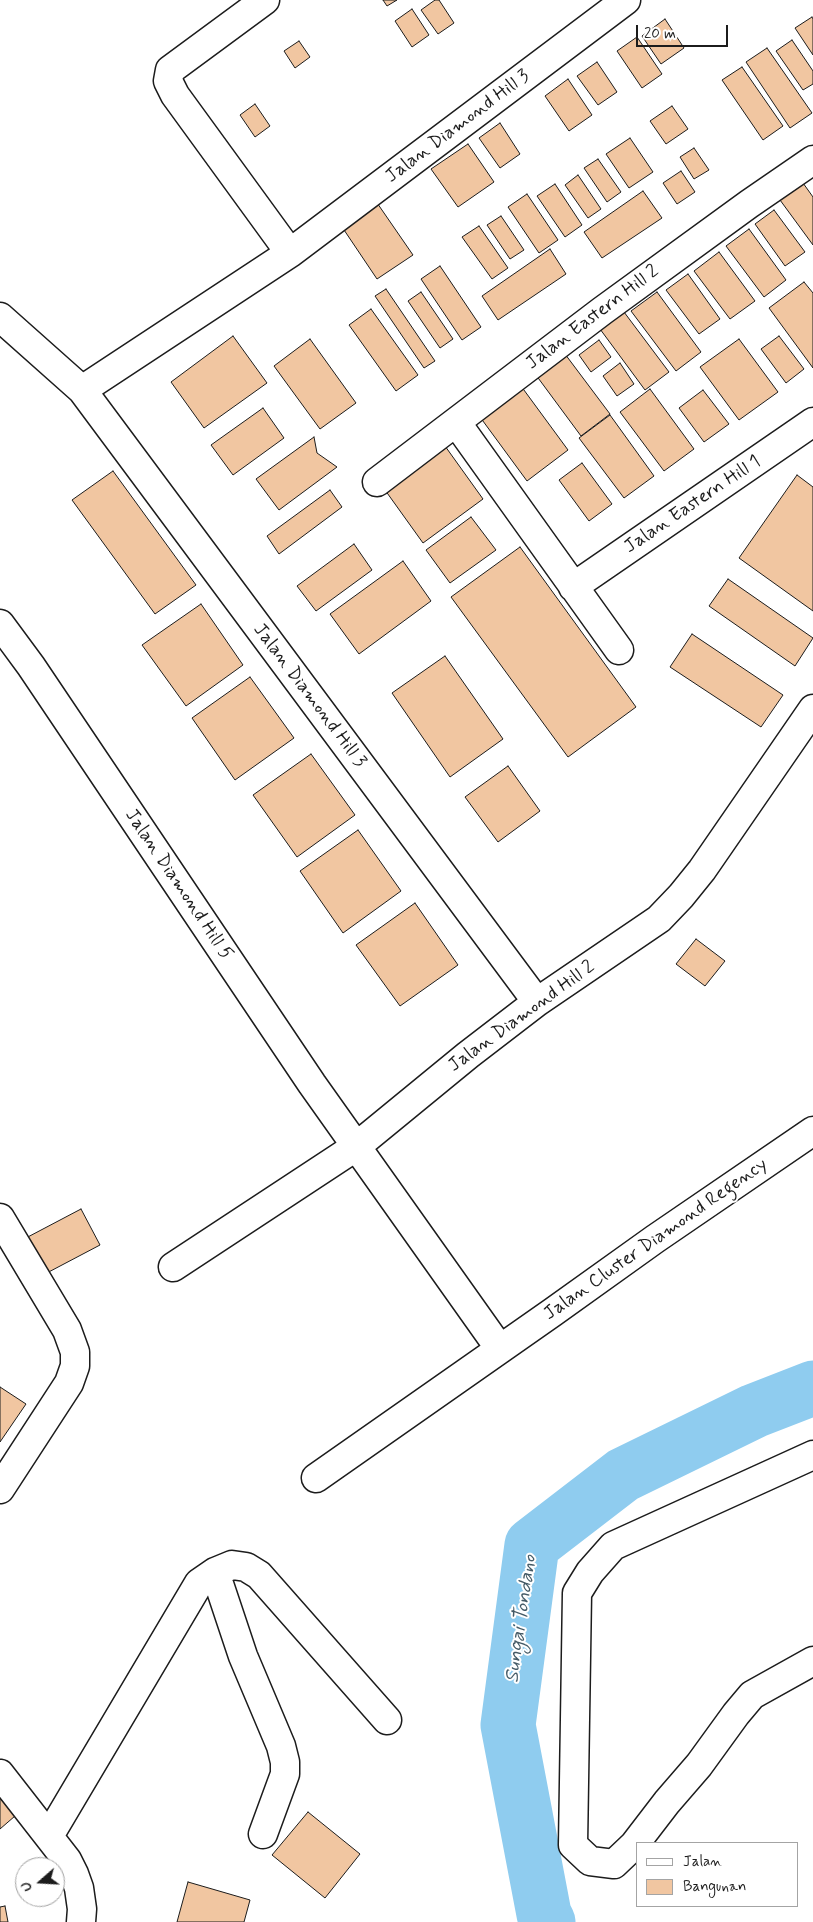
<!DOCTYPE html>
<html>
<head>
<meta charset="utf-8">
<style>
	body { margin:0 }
	#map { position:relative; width:813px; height:1922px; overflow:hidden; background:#fff; font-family:Mynerve,sans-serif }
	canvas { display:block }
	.legend { position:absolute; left:636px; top:1842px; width:162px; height:65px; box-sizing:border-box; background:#fff; border:1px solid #a4a4a4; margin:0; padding:6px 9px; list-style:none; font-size:15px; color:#1c1c1c }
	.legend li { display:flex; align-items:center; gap:10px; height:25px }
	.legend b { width:25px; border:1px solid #a4a4a4 }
	.north { position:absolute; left:15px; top:1857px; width:50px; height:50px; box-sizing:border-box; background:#fff; border:1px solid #a4a4a4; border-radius:50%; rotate:251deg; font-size:14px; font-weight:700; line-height:20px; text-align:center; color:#1c1c1c }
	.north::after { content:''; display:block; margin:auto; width:18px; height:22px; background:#1c1c1c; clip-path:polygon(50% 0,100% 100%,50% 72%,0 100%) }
	.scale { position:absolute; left:636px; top:25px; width:92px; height:22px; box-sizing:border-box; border:2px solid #1c1c1c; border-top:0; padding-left:6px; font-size:15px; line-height:18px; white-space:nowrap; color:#1c1c1c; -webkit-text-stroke:4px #fff; paint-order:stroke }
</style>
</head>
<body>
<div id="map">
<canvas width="813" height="1922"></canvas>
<ul class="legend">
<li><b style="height:6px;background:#fff"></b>Jalan</li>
<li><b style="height:14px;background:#f1c6a1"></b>Bangunan</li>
</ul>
<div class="north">U</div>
<div class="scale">20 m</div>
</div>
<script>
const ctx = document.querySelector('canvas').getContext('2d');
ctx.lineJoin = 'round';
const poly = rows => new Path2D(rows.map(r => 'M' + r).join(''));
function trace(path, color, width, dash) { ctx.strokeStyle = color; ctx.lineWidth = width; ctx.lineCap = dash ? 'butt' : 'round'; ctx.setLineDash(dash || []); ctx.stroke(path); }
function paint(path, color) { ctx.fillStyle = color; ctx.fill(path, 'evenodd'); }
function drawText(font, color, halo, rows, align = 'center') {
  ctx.font = font + ' Mynerve,sans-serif'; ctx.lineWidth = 4; ctx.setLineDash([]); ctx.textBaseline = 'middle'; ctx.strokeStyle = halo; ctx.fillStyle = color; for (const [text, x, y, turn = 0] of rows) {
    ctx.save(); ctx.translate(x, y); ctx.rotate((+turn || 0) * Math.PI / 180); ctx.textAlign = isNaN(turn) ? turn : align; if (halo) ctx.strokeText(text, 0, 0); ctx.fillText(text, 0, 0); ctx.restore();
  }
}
const river = poly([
	[548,1922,544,1914,508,1725,532,1545,623,1475,754,1411,813,1388]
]);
const building = poly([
	[383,0,397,0,387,6,383,0],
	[435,0,439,0,454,23,438,34,421,10,435,0],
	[412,9,429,35,412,47,395,21,412,9],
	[812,17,813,19,813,55,795,28,812,17],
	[665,19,684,48,661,64,642,36,665,19],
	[637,37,662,74,642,88,617,51,637,37],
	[792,40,813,71,813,84,803,90,776,51,792,40],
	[299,41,310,57,295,68,284,51,299,41],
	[767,48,812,113,790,128,746,62,767,48],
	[597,62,617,92,598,105,577,76,597,62],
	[742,67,783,126,763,140,722,80,742,67],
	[568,79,592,115,569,131,545,96,568,79],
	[255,104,270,126,255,137,240,115,255,104],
	[672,106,688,129,666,144,650,121,672,106],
	[500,123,520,154,500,168,479,138,500,123],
	[630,138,653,172,629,188,606,154,630,138],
	[468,144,494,182,458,207,431,169,468,144],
	[694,148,709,170,694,179,680,157,694,148],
	[598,159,621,192,607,202,584,168,598,159],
	[681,171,695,192,677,204,663,183,681,171],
	[578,175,601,209,588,218,565,185,578,175],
	[803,183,813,197,813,245,780,200,803,183],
	[555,184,582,225,565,237,537,196,555,184],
	[643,191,662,218,602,258,584,232,643,191],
	[527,194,558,240,539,253,508,207,527,194],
	[373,197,413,255,377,279,338,221,373,197],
	[774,210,805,252,785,266,755,224,774,210],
	[501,216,524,250,510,259,487,225,501,216],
	[479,226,508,268,492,279,462,237,479,226],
	[749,229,786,280,764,297,726,246,749,229],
	[550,249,566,274,498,320,482,296,550,249],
	[719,252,755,301,730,319,694,271,719,252],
	[440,266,481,327,462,340,421,279,440,266],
	[688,274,720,319,699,334,666,290,688,274],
	[804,282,813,293,813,368,769,308,804,282],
	[386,289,435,361,424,368,375,296,386,289],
	[421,292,453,339,440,348,408,301,421,292],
	[657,292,701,352,676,371,631,311,657,292],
	[371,309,418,375,396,391,349,325,371,309],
	[624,312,669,372,645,390,600,329,624,312],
	[233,336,267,383,204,428,171,382,233,336],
	[779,336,804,369,786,383,761,349,779,336],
	[310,339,356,403,320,429,274,366,310,339],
	[739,339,778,392,739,420,700,367,739,339],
	[599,340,611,357,591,372,579,355,599,340],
	[559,346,610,414,581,436,530,367,559,346],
	[620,363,634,384,617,396,603,376,620,363],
	[521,386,568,450,527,481,480,417,521,386],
	[650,389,694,449,664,471,620,412,650,389],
	[703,390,729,424,704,442,679,408,703,390],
	[263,408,284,438,233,475,211,445,263,408],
	[610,415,654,476,624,498,579,438,610,415],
	[314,437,317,453,337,467,279,510,256,479,314,437],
	[445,446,483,499,423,543,385,490,445,446],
	[582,463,612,504,589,521,559,480,582,463],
	[113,471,196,585,155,614,72,500,113,471],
	[797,475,813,487,813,611,739,558,797,475],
	[330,490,342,507,279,554,267,536,330,490],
	[471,517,496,550,450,583,426,550,471,517],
	[354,544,372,570,316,611,297,586,354,544],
	[520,547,636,707,568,757,451,597,520,547],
	[403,561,431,601,359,654,330,614,403,561],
	[728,579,813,638,795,666,709,606,728,579],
	[201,604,243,665,186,706,142,645,201,604],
	[692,634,783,695,761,727,670,667,692,634],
	[445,656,503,739,450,777,392,693,445,656],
	[250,677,294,738,235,780,192,718,250,677],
	[311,754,355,815,297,857,253,795,311,754],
	[508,766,540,811,498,842,465,797,508,766],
	[358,830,401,891,343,933,300,871,358,830],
	[415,903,458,965,400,1006,356,945,415,903],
	[696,939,725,961,705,986,676,964,696,939],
	[81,1209,100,1245,43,1275,24,1239,81,1209],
	[0,1387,26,1404,0,1442,0,1387],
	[0,1798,15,1816,0,1829,0,1798],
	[308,1812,360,1854,325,1898,272,1855,308,1812],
	[188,1882,250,1900,244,1922,177,1922,188,1882],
	[5,1906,8,1922,0,1922,0,1907,5,1906]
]);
const minor = poly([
	[265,0,170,70,168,81,175,95,290,253],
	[0,317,82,390,537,1002],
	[82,390,290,253,626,0],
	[456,422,619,650],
	[377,482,602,311,749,204,813,160],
	[573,587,813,422],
	[0,624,31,666,312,1084,500,1349],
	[0,1218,67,1330,75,1352,75,1366,69,1383,0,1489],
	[173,1267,357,1146,468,1055,537,1002,659,919,681,896,702,870,813,709],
	[813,1455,613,1546,590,1572,577,1593,573,1845,590,1861,614,1864,634,1845,667,1802,699,1765,736,1714,752,1695,813,1661],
	[316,1478,553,1312,655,1239,813,1131],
	[215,1572,243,1656,281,1746,285,1762,285,1774,263,1834],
	[0,1774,67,1860,74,1874,79,1888,82,1909,81,1922],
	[49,1836,199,1583,215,1572,232,1565,246,1567,259,1575,387,1720]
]);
const streetNames = [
	["Jalan Diamond Hill 3",458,127,-37],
	["Jalan Eastern Hill 2",593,318,-37],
	["Jalan Eastern Hill 1",693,505,-34],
	["Jalan Diamond Hill 3",309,696,53],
	["Jalan Diamond Hill 5",178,885,56],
	["Jalan Diamond Hill 2",522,1017,-36],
	["Jalan Cluster Diamond Regency",656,1240,-35]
];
const waterNames = [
	["Sungai Tondano",522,1619,-82]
];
trace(river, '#8fccef', 55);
paint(building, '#f1c6a1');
trace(building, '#1c1c1c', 1);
trace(minor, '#1c1c1c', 31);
trace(minor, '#fff', 28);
drawText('19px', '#1c1c1c', '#fff', streetNames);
drawText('italic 20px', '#445a66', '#fff', waterNames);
</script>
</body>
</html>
